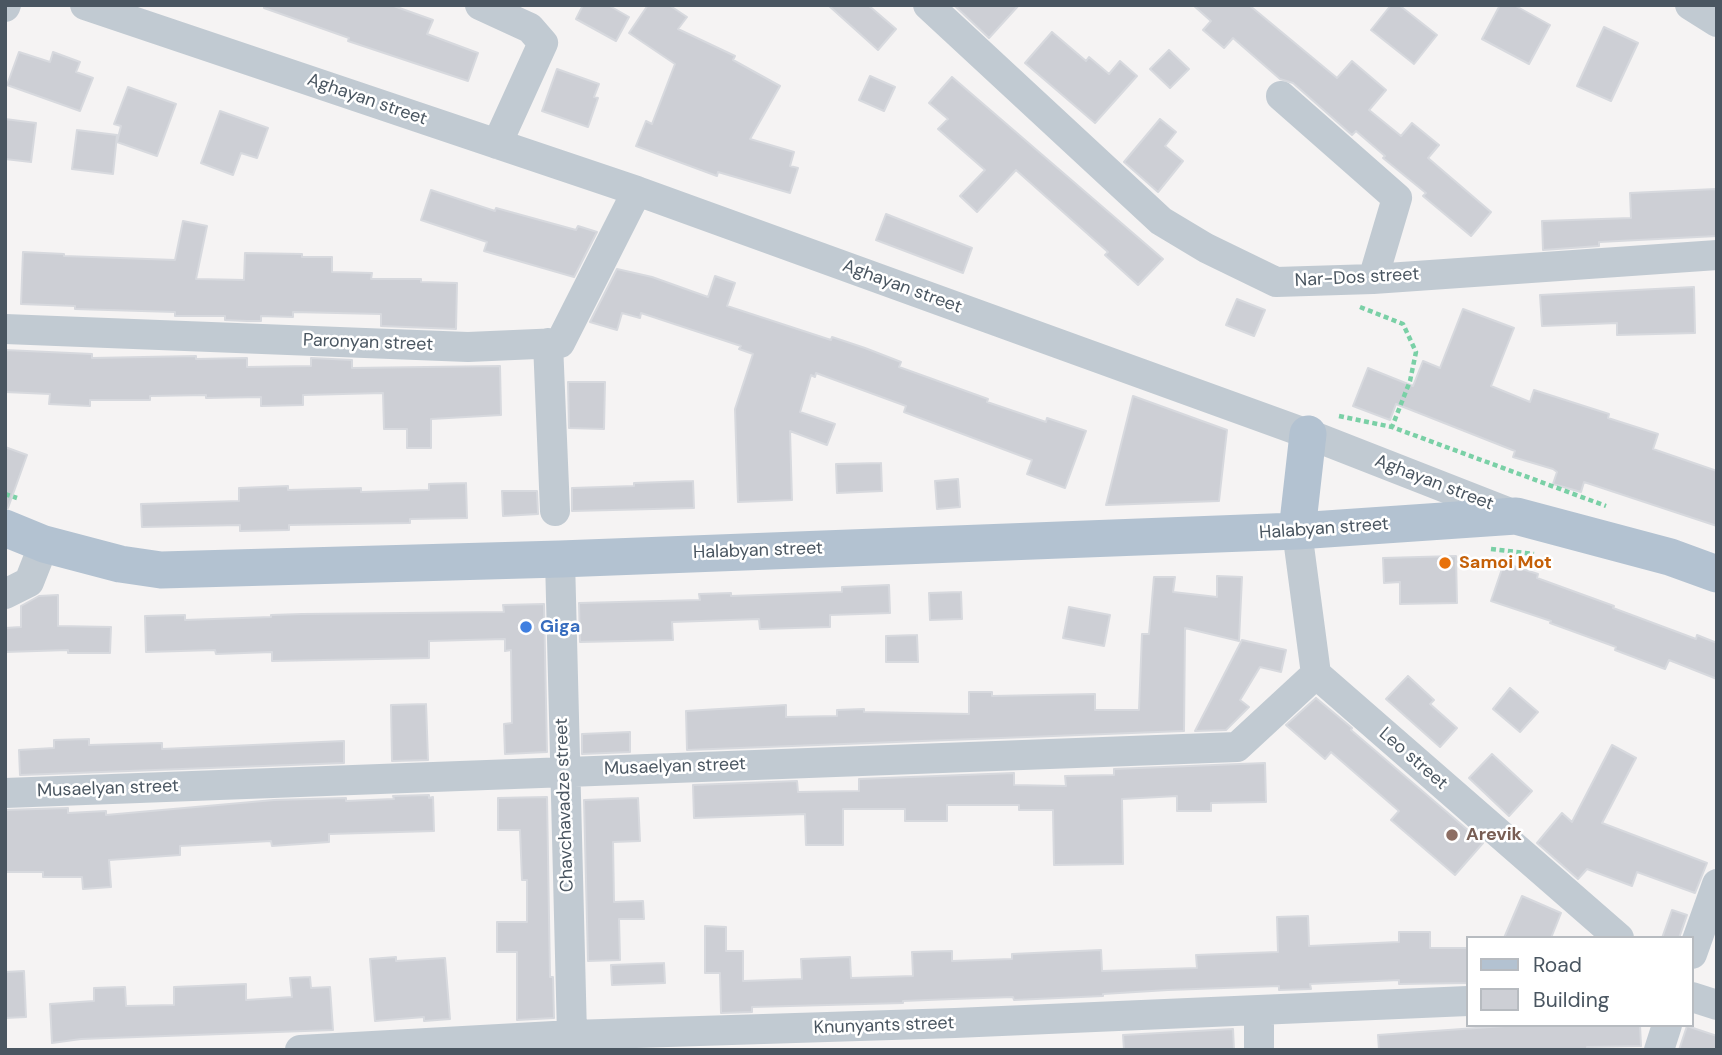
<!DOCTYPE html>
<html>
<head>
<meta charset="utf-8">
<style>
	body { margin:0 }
	#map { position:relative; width:1722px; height:1055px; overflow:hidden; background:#f5f3f3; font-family:"DM Sans",sans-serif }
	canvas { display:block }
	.frame { position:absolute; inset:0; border:7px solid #4a5661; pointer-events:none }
	.legend { position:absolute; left:1466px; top:936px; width:228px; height:91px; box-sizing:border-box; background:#fff; border:2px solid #b7bbc0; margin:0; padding:9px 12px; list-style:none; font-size:21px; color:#4a5661 }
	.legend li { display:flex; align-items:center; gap:14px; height:35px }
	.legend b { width:35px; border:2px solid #b7bbc0 }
</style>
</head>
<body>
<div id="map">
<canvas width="1722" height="1055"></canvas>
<div class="frame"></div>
<ul class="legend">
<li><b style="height:9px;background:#b3c2d1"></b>Road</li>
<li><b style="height:19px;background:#cdcfd5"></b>Building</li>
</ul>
</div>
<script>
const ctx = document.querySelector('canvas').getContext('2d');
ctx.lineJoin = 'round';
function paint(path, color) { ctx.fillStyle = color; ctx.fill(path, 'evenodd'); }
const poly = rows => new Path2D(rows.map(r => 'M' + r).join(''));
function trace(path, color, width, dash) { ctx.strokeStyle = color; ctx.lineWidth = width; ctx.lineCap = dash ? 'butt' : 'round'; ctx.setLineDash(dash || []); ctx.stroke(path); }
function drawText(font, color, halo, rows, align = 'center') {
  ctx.font = font + ' "DM Sans",sans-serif'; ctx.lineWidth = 5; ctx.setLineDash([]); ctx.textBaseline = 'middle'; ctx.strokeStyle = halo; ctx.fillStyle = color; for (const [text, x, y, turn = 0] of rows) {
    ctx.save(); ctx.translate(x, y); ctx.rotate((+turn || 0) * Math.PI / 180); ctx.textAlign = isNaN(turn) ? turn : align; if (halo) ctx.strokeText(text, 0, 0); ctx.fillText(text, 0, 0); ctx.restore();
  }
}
const building = poly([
	[264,5,391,5,433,20,427,34,478,53,468,81,348,41,349,38,264,8,264,5],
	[583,5,608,5,629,17,616,41,576,19,583,5],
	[648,5,669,5,687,17,678,29,735,56,733,60,780,86,750,139,794,152,790,166,798,168,790,193,718,172,717,176,636,146,646,121,652,124,675,64,629,33,648,5],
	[828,5,868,5,896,29,878,50,828,5],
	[954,5,1019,5,989,38,954,5],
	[1193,5,1249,5,1337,78,1352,61,1386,90,1369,110,1401,136,1412,123,1439,145,1428,158,1491,212,1471,236,1423,196,1426,193,1383,158,1385,156,1356,131,1352,135,1293,83,1280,79,1233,38,1224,48,1203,30,1211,21,1193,5],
	[1391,5,1399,5,1437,35,1414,64,1371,30,1391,5],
	[1500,5,1514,5,1550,25,1529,64,1482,39,1500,5],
	[1604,27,1638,43,1611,101,1577,86,1604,27],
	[1052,32,1086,61,1089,57,1109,74,1120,61,1137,76,1095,123,1025,63,1052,32],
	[1169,50,1189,69,1170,88,1150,69,1169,50],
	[19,52,50,62,53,52,80,62,76,72,93,78,80,111,7,85,19,52],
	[557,69,599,84,594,97,598,98,588,127,542,111,557,69],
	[870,76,895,87,884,111,859,100,870,76],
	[952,77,1163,259,1138,285,1105,255,1108,252,1016,170,977,212,960,196,985,170,938,129,948,119,929,103,952,77],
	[128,87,176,104,157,156,117,142,121,126,114,124,128,87],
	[220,111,268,128,257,158,241,153,233,175,201,163,220,111],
	[5,119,36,123,31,162,5,159,5,119],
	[1160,119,1176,132,1165,146,1183,161,1158,192,1124,162,1160,119],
	[77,130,117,135,113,174,72,169,77,130],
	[1716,189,1717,236,1599,242,1599,246,1543,250,1542,221,1631,218,1630,193,1716,189],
	[431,190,495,211,496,208,576,230,578,226,597,232,574,277,484,251,487,242,421,220,431,190],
	[886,214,972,248,963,273,876,240,886,214],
	[183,221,207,226,196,279,244,280,245,253,302,254,302,257,332,257,332,272,372,273,371,279,421,279,421,282,457,283,456,329,381,326,381,314,293,312,293,317,261,316,261,321,247,321,225,320,225,316,175,316,175,312,75,309,75,306,21,304,23,252,64,254,64,256,175,260,183,221],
	[617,269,652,277,708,297,715,276,735,283,727,306,831,340,832,337,865,348,901,362,899,367,988,399,987,402,1046,422,1047,418,1086,431,1065,488,1027,474,1032,460,904,412,906,406,816,373,815,377,811,375,800,412,835,424,827,445,790,431,792,500,738,502,735,409,753,354,739,349,741,346,641,313,640,318,622,313,617,330,590,322,617,269],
	[1694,287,1695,333,1617,335,1617,323,1542,326,1540,295,1694,287],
	[1237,299,1265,310,1254,336,1226,325,1237,299],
	[1463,309,1514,328,1491,386,1530,402,1534,390,1609,414,1608,418,1658,434,1653,449,1717,471,1717,526,1584,482,1581,492,1553,484,1557,472,1553,469,1513,457,1515,451,1396,404,1390,420,1353,406,1368,368,1413,386,1423,361,1440,368,1463,309],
	[5,350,92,354,92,358,196,356,196,359,247,358,247,367,311,366,311,358,352,360,352,368,500,366,501,415,431,419,431,448,407,448,407,429,384,429,383,393,303,395,303,405,261,406,261,397,206,398,206,395,150,396,150,400,90,400,90,406,49,404,50,394,5,392,5,350],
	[568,382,605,382,604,429,569,428,568,382],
	[1133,396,1227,430,1219,501,1106,505,1133,396],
	[5,447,27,455,8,508,5,508,5,447],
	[881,463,882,491,837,493,836,464,881,463],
	[958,479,960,507,937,509,935,481,958,479],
	[693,481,694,508,572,511,572,488,634,486,634,483,693,481],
	[466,483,467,518,410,519,410,523,289,525,289,530,240,531,240,525,142,527,141,504,239,501,239,488,288,486,288,490,361,488,361,492,429,490,429,484,466,483],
	[502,491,537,491,538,514,503,516,502,491],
	[1456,556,1457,603,1400,604,1400,582,1384,583,1383,558,1456,556],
	[1504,563,1538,574,1537,578,1614,606,1613,608,1696,639,1697,635,1717,643,1717,679,1669,660,1665,669,1615,650,1616,647,1550,623,1551,621,1491,601,1504,563],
	[1217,576,1242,577,1239,641,1185,628,1184,731,687,750,686,711,786,705,786,717,837,716,837,710,864,709,864,712,969,714,969,692,992,692,992,696,1095,694,1095,710,1139,710,1142,634,1149,634,1154,577,1175,577,1173,592,1217,597,1217,576],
	[889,585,890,613,830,615,830,627,760,629,759,619,672,622,673,640,580,642,579,603,700,600,699,594,731,593,731,596,842,592,842,587,889,585],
	[961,592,962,619,930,620,929,593,961,592],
	[58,595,58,626,111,627,110,653,68,653,68,650,5,652,5,628,21,627,21,606,39,596,58,595],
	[544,604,547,752,505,754,504,724,512,723,511,650,505,651,505,639,429,641,429,658,272,661,272,652,216,654,215,650,146,652,145,616,185,615,185,620,271,617,271,615,302,614,504,612,503,605,544,604],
	[1069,607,1110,615,1104,646,1063,638,1069,607],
	[917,635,918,662,886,662,886,636,917,635],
	[1242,640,1286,650,1281,672,1260,667,1240,700,1249,707,1226,730,1195,731,1242,640],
	[1408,676,1434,700,1430,704,1457,728,1440,747,1386,699,1408,676],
	[1510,688,1538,712,1520,732,1493,709,1510,688],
	[1316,698,1352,728,1351,730,1483,843,1455,875,1391,820,1399,811,1331,752,1325,759,1286,725,1316,698],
	[426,704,428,760,392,761,391,705,426,704],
	[630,732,630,752,582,754,582,734,630,732],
	[89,739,89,745,162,743,162,749,344,741,344,763,20,775,19,750,54,748,54,740,89,739],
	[1612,745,1636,758,1602,823,1707,863,1695,893,1637,872,1632,886,1587,869,1578,879,1537,843,1562,813,1572,822,1612,745],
	[1492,754,1532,791,1509,816,1469,778,1492,754],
	[1265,763,1266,802,1211,803,1211,811,1177,811,1177,796,1122,799,1123,864,1054,865,1053,810,1019,810,1019,805,947,805,947,821,905,821,905,809,843,809,843,845,806,845,805,814,694,818,693,785,797,781,798,792,859,791,859,779,1014,773,1014,785,1066,786,1065,776,1114,775,1114,769,1265,763],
	[429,795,429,798,433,797,434,831,329,834,329,842,272,846,271,841,180,846,180,855,109,860,111,887,83,889,82,877,43,877,43,872,5,872,5,810,68,808,68,813,106,811,106,815,274,800,346,798,346,801,394,799,393,796,429,795],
	[547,797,550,977,553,977,554,1018,517,1020,517,952,497,952,497,922,527,922,527,880,522,880,520,830,498,830,498,798,547,797],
	[638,798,640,841,613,842,614,902,643,901,644,919,619,919,620,960,588,961,584,800,638,798],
	[1522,896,1561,913,1551,938,1504,938,1522,896],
	[1672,910,1687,915,1679,938,1662,938,1672,910],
	[1308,916,1309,946,1399,942,1399,932,1430,932,1430,948,1468,948,1468,983,1399,984,1399,980,1310,984,1311,989,1279,990,1279,986,1168,990,1103,994,1103,996,1014,1000,1013,997,953,999,903,1001,903,1003,752,1007,752,1012,721,1013,720,973,705,973,705,926,726,927,726,951,743,951,743,981,802,979,801,959,850,957,851,978,913,976,912,952,952,951,952,961,1012,959,1012,954,1101,950,1102,971,1197,968,1196,955,1278,952,1277,917,1308,916],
	[396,957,396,961,445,958,450,1019,424,1021,424,1017,375,1021,370,959,396,957],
	[664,963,665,983,612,985,611,965,664,963],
	[24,971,26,1017,5,1018,5,972,24,971],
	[310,977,311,988,330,987,333,1030,81,1039,52,1043,50,1004,94,1001,94,988,125,987,126,1006,174,1005,174,987,246,984,246,1000,292,997,290,978,310,977],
	[1518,1025,1640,1025,1641,1046,1587,1047,1587,1050,1379,1050,1378,1035,1518,1025],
	[1687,1026,1717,1036,1717,1050,1679,1050,1687,1026],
	[1233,1029,1234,1050,1124,1050,1123,1035,1233,1029]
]);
const path = poly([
	[1360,307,1403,324,1416,352,1410,381,1392,427],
	[1339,416,1392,427,1606,506],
	[5,494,17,498],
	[1491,549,1534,554]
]);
const minor = poly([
	[85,5,637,191,1308,434,1515,515],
	[480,5,530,28,543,43,497,144],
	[928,5,1161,221,1206,248,1276,282,1373,279,1717,255],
	[1690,5,1717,22],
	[5,7,6,5],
	[1281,96,1397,198,1373,279],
	[5,329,468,347,560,343,637,191],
	[548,343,555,511],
	[1297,531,1316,674,1619,938],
	[560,559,572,1035,567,1050],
	[5,594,29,582,44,544],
	[5,793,1237,747,1316,674],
	[1692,954,1717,884],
	[1692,997,1717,1005],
	[1259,1011,1259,1050],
	[300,1050,572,1035,955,1023,1468,1001],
	[1659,1050,1667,1025]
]);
const major = poly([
	[5,528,44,544,120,564,161,570,560,559,1297,531,1516,516,1670,557,1717,574],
	[1297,531,1308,434]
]);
const markers = [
	[1445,563,7,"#e8710a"],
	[526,627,7,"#3f7fe0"],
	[1452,835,7,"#8d6e63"]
];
const streetNames = [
	["Aghayan street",367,100,19],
	["Nar-Dos street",1357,278,-3],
	["Aghayan street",902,287,20],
	["Paronyan street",368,343,2],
	["Aghayan street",1434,483,21],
	["Halabyan street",1324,529,-4],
	["Halabyan street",758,551,-2],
	["Leo street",1413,759,41],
	["Musaelyan street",675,767,-2],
	["Musaelyan street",108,789,-2],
	["Chavchavadze street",565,805,-92],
	["Knunyants street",884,1026,-2]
];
const foodNames = [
	["Samoi Mot",1459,563]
];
const shopNames = [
	["Giga",540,627]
];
const educationNames = [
	["Arevik",1466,835]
];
paint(building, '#cdcfd5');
trace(building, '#d7d9de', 2);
trace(path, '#7ad0a6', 4.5, [5, 3.5]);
trace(minor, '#c1cad2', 30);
trace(major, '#b3c2d1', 37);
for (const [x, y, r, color] of markers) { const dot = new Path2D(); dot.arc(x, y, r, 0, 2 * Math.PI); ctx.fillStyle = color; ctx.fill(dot); trace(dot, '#fff', 2.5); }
drawText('18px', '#4a5661', '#fff', streetNames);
drawText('bold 18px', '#c56008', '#fff', foodNames, 'left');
drawText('bold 18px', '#366cbe', '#fff', shopNames, 'left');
drawText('bold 18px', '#785e54', '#fff', educationNames, 'left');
</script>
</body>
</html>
